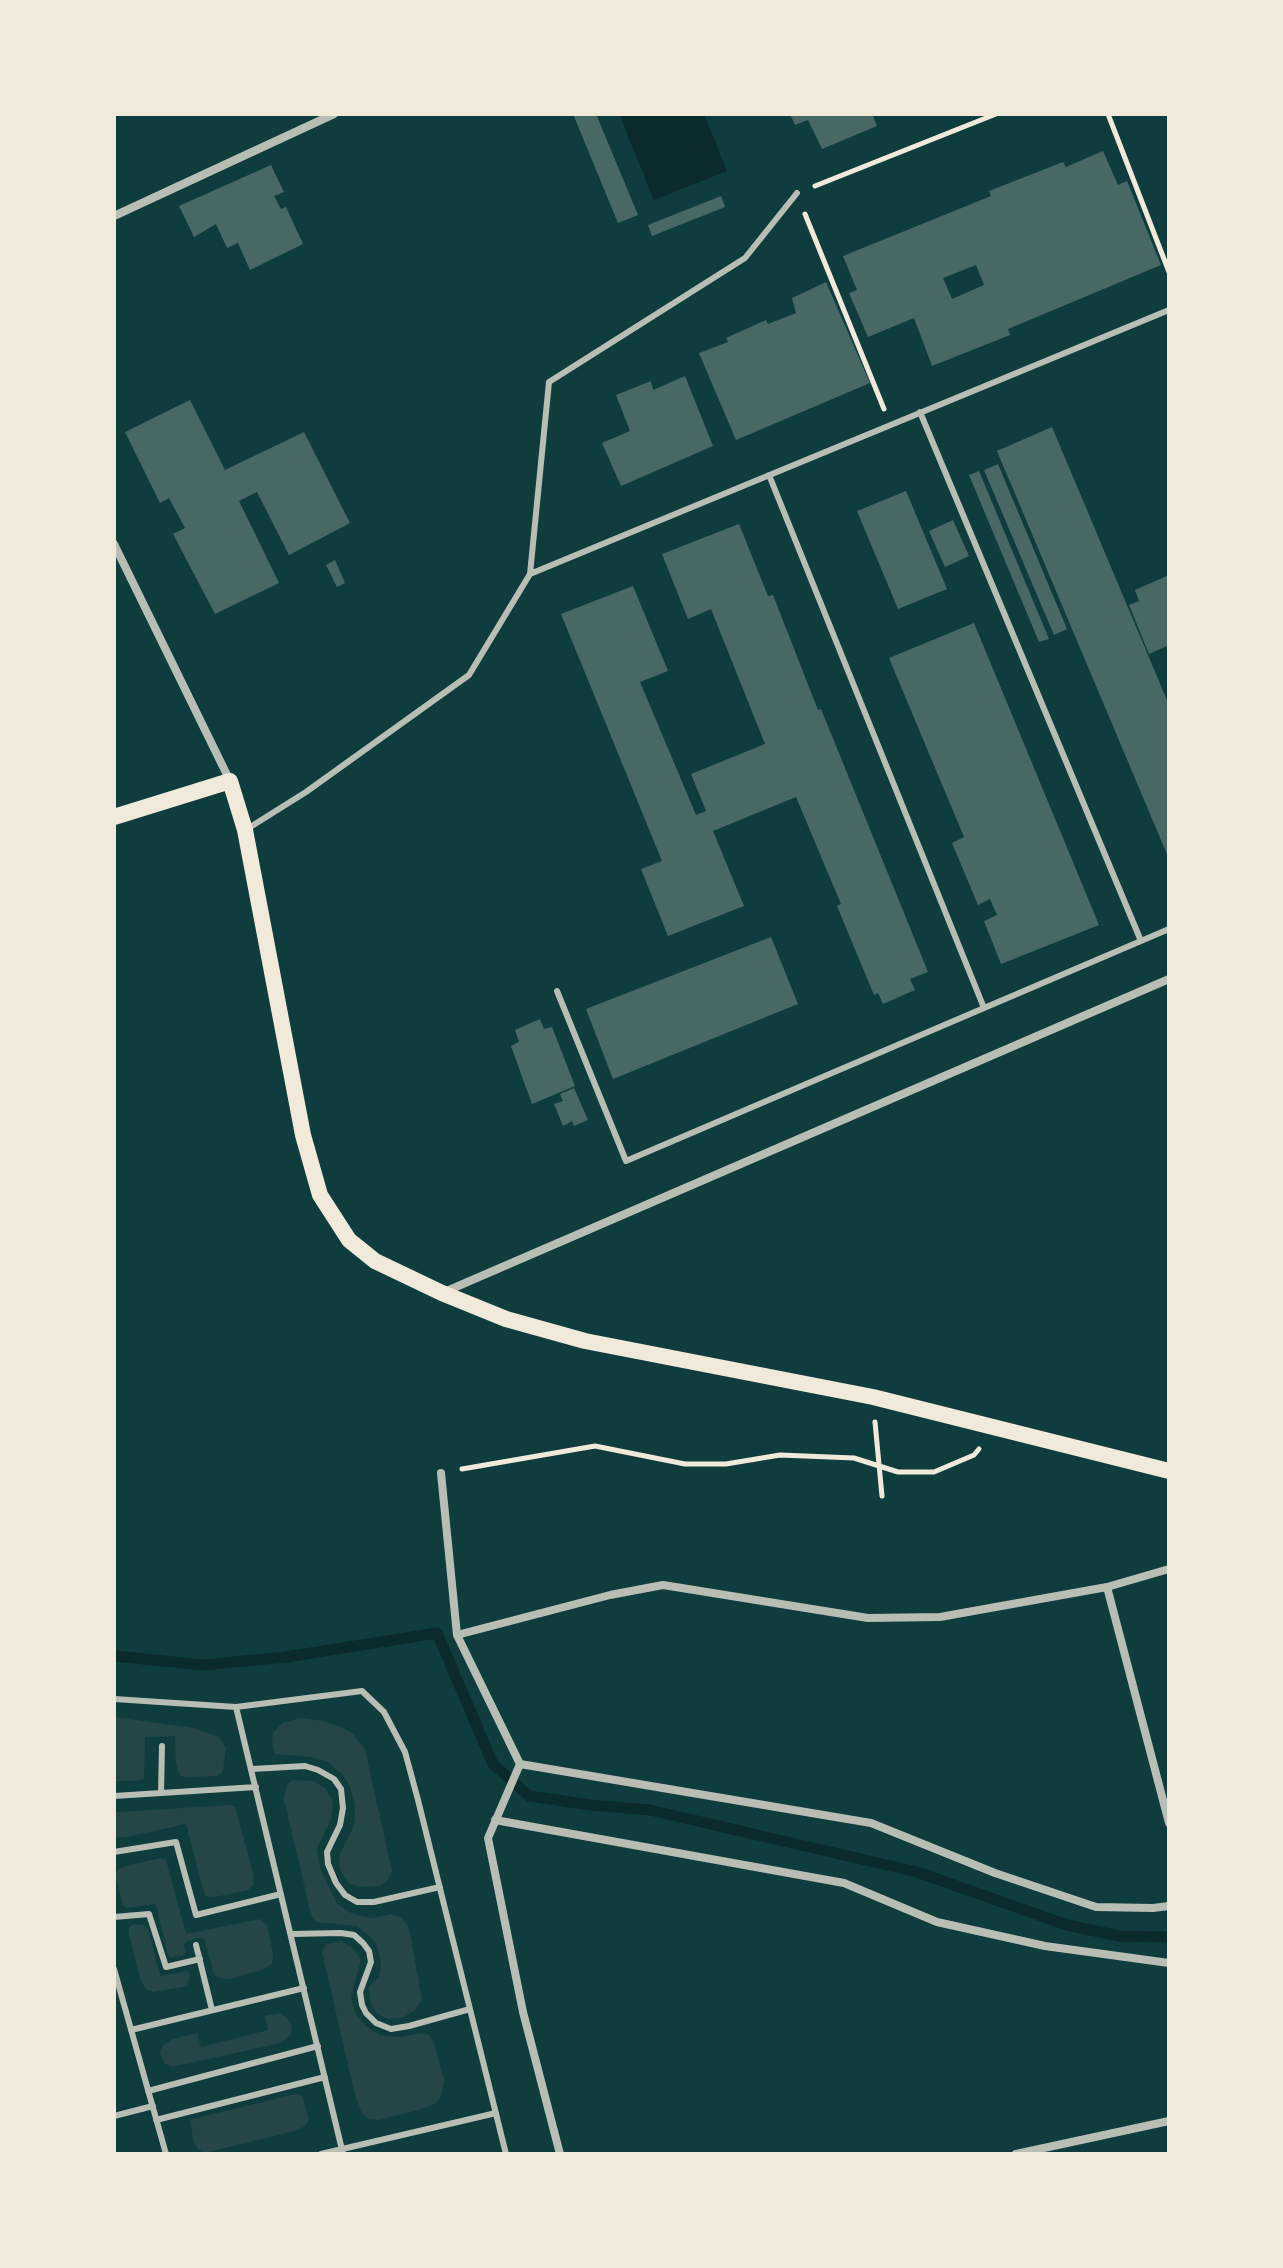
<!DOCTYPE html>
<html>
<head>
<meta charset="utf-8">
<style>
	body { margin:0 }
	#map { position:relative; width:1283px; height:2268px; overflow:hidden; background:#0f3d3e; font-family:Jost,sans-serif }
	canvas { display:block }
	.frame { position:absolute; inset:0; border:116px solid #f1e9da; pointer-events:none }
</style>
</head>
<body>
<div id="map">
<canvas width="1283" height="2268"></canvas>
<div class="frame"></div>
</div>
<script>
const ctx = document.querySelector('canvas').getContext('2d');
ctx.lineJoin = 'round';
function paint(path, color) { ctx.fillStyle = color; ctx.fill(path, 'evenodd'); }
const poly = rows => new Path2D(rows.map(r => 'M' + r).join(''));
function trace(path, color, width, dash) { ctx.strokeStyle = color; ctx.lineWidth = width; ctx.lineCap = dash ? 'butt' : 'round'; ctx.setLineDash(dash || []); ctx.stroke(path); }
const green = poly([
	[114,1717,194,1728,219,1737,226,1748,223,1771,217,1776,185,1777,179,1775,176,1763,175,1736,145,1737,144,1778,137,1781,114,1781],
	[300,1718,323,1721,343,1728,353,1734,365,1749,392,1871,388,1880,379,1886,363,1887,349,1884,340,1870,339,1856,354,1826,355,1805,351,1789,343,1775,328,1762,311,1757,275,1754,272,1743,273,1732,283,1723],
	[293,1780,314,1781,325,1788,330,1796,333,1804,331,1819,317,1848,320,1868,337,1904,353,1914,372,1918,392,1914,402,1918,409,1928,422,2000,415,2010,402,2018,387,2019,377,2013,370,2002,369,1987,379,1977,381,1964,377,1945,367,1934,357,1926,316,1922,311,1914,284,1799,287,1785],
	[230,1805,235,1807,254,1876,253,1885,248,1890,215,1897,206,1896,203,1889,186,1824,127,1837,114,1838,114,1813,119,1812],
	[161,1858,166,1860,186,1934,260,1919,267,1925,273,1954,272,1964,261,1970,230,1979,218,1978,214,1974,205,1941,202,1937,186,1942,184,1945,186,1951,184,1955,170,1958,167,1953,156,1904,126,1908,123,1905,115,1874,119,1869,129,1865],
	[134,1924,144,1925,148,1929,160,1976,187,1971,190,1975,188,1986,153,1992,146,1989,140,1978,129,1934,129,1927],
	[341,1941,354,1949,361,1960,351,1997,356,2015,365,2025,379,2035,400,2037,422,2033,429,2035,434,2043,444,2080,441,2096,435,2104,418,2110,379,2120,368,2119,362,2114,355,2095,322,1952,326,1944],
	[280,2013,287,2018,292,2026,290,2036,281,2043,172,2067,164,2063,160,2053,163,2045,173,2039,197,2033,201,2047,268,2030,265,2016],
	[295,2094,302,2096,309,2119,305,2126,295,2131,204,2153,198,2149,194,2143,190,2121,192,2119]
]);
const water = poly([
	[619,114,704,114,727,171,654,200]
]);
const stream = poly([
	[114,1656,203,1665,286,1657,437,1633,493,1764,529,1796,591,1805,650,1810,917,1872,1067,1925,1119,1936,1169,1937]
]);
const building = poly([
	[573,114,596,114,638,215,618,223],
	[790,114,872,114,877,126,822,149,808,120,795,125],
	[1103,151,1118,185,1127,181,1161,265,1008,329,1010,335,932,366,914,318,868,337,849,293,857,290,843,256,991,196,989,191,1063,162,1066,167],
	[976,265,984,285,952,299,943,278],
	[271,165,284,192,274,196,281,209,286,207,303,244,250,270,238,243,227,248,216,224,194,237,179,206],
	[721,196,725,207,652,236,648,225],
	[826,282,870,383,736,440,699,353,728,342,726,338,766,320,768,324,796,313,792,298],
	[685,376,713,446,621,486,602,443,630,431,616,395,651,381,653,390],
	[190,400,225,470,304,432,350,523,289,555,257,492,239,501,279,583,215,614,173,534,185,528,169,498,160,503,125,432],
	[1052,427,1169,705,1169,859,997,451],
	[998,464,1067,629,1054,635,984,470],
	[979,471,1049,639,1039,642,969,475],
	[906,491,947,589,898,609,857,511],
	[953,520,969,556,945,567,929,531],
	[739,524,768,596,773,595,818,710,821,709,928,972,910,979,915,990,883,1004,878,993,874,995,837,906,841,904,796,797,713,831,744,906,668,936,641,869,662,861,561,614,633,586,668,671,640,682,696,815,706,811,691,774,765,744,711,609,688,619,662,554],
	[335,560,345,583,337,587,326,565],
	[1169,575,1169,645,1149,654,1129,605,1139,601,1135,590],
	[974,623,1099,925,1001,964,984,921,997,915,990,899,978,905,952,843,964,837,889,658],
	[771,937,798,1004,613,1079,586,1009],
	[540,1019,544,1029,552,1027,575,1086,532,1104,511,1046,519,1042,515,1030],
	[574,1088,588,1120,574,1126,572,1121,563,1126,554,1104,563,1101,560,1094]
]);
const path = poly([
	[1108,114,1169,272],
	[815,186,996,114],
	[805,214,884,409],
	[875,1422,882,1496],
	[462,1469,595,1446,685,1464,726,1464,780,1455,854,1458,898,1472,934,1472,974,1455,979,1449]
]);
const service = poly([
	[920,412,1141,941],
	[769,475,984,1008],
	[530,574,549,382,745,258,797,193],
	[247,829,306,792,469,675,530,574,1169,310],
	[557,991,626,1161,1169,929],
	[114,1699,236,1707,362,1691,384,1712,405,1752,418,1800,506,2154],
	[236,1707,343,2154],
	[252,1769,305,1766,318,1770,334,1779,341,1789,343,1808,340,1825,327,1852,328,1864,336,1883,345,1895,357,1902,374,1902,440,1887],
	[161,1793,162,1746],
	[114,1796,256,1787],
	[114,1852,176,1842,196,1915,281,1894],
	[114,1917,149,1914,166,1967,200,1959],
	[291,1934,341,1933,354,1935,363,1943,369,1951,371,1962,360,1992,362,2005,366,2013,376,2023,391,2029,409,2026,470,2009],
	[196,1945,212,2010],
	[114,1969,166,2154],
	[131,2030,304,1988],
	[148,2091,318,2046],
	[114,2116,153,2106],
	[156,2120,325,2077],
	[321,2154,496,2113]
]);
const minor = poly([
	[114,216,334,114],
	[114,544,230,781],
	[442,1293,1169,979],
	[441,1473,457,1635],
	[1107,1587,1169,1823],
	[520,1764,871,1823,995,1873,1096,1907,1153,1908,1169,1906],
	[495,1820,844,1883,937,1922,1045,1946,1169,1963],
	[560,2154,523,2012,488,1838,520,1764,457,1635,610,1595,663,1585,868,1618,940,1617,1107,1587,1169,1569],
	[1016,2154,1169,2121]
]);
const secondary = poly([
	[114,817,230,781,245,830,303,1135,320,1195,349,1240,375,1261,442,1293,506,1319,585,1341,873,1397,1169,1471]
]);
paint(green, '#244646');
paint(water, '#0a2a2b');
trace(stream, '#0a2a2b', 11);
paint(building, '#486865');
trace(path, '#f1e9da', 5);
trace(service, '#b8beb3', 6);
trace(minor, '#b8beb3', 8);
trace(secondary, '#f1e9da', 16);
</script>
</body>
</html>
